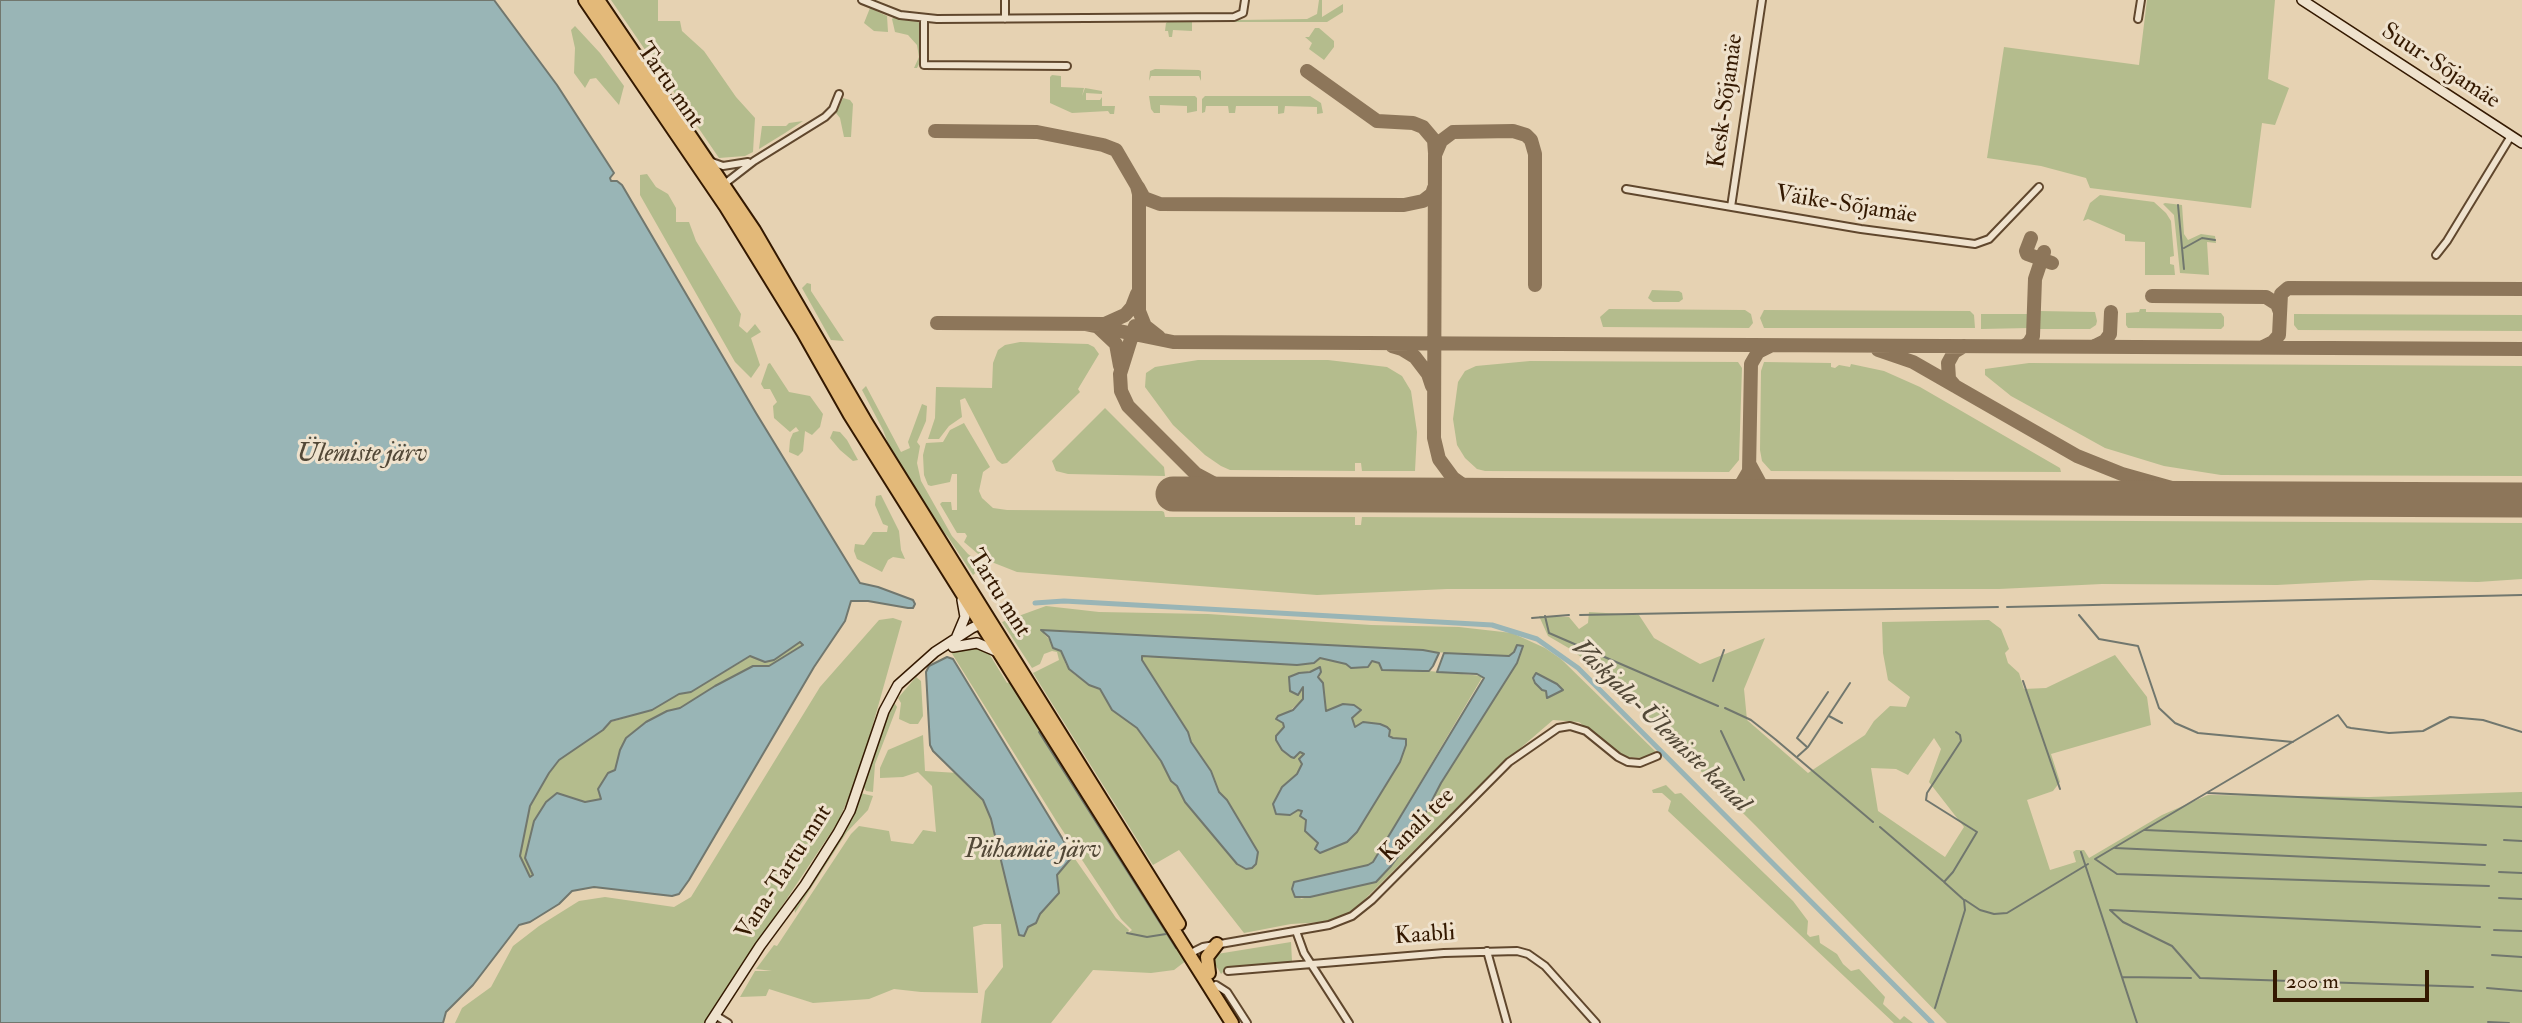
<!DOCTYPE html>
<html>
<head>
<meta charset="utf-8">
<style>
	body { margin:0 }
	#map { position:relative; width:2522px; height:1023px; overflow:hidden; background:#e6d2b2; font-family:"IM FELL Double Pica",serif }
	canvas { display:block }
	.scale { position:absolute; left:2273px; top:970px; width:156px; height:32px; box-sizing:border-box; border:4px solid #341901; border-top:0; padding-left:9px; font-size:21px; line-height:24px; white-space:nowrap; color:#341901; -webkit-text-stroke:5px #efe2cd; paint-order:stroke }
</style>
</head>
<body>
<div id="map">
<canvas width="2522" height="1023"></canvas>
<div class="scale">200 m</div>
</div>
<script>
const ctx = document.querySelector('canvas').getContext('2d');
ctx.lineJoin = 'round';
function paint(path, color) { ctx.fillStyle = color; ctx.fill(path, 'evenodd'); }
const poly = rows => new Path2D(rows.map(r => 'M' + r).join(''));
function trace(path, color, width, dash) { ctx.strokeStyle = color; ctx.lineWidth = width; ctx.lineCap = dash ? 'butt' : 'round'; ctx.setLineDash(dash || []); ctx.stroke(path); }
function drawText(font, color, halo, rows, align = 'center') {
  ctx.font = font + ' "IM FELL Double Pica",serif'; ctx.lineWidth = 6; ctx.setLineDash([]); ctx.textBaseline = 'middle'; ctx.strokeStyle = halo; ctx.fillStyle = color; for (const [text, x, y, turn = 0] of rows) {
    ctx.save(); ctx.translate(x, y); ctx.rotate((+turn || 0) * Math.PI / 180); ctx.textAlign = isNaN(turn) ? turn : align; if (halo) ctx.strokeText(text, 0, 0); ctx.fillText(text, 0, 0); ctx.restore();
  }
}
const green = poly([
	[604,0,607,0,718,162,712,158],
	[611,0,658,0,658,21,680,21,682,31,704,51,736,97,755,118,753,152,745,156,719,158],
	[1319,0,1322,0,1322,17,1343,4,1343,12,1327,22,1192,22,1192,31,1173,30,1172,37,1169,37,1168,31,1165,31,1166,23,1169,21,1307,19,1317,14],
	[2147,0,2275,0,2268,79,2289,88,2275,125,2262,123,2251,208,2090,188,2086,178,2041,166,1987,158,2004,47,2139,65],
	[870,8,887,16,888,32,874,31,864,23],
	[894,17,917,21,921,24,920,62,917,68,914,68,919,57,917,45,908,35,895,32,892,19],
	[575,26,600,53,624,86,619,105,596,78,590,79,585,88,574,73,575,48,571,30],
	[1315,28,1319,28,1334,41,1334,47,1324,60,1309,49,1312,43,1305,37,1309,37],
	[1155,69,1199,70,1201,71,1201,81,1199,76,1151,76,1149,81,1150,71],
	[1052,75,1061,76,1061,87,1084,88,1082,96,1085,88,1102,91,1102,94,1086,93,1086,100,1100,100,1102,97,1102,106,1115,106,1114,114,1110,114,1108,111,1072,113,1050,103,1050,77],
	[1149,96,1195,96,1197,98,1197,111,1187,113,1187,106,1160,105,1160,113,1154,113,1151,109],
	[1205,96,1310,96,1321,103,1323,113,1317,114,1317,107,1285,106,1284,113,1278,114,1278,106,1236,106,1235,113,1229,113,1228,106,1206,106,1205,112,1202,113,1202,99],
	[843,98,850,100,853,104,851,137,844,137,840,118,836,113],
	[803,121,785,133,759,149,762,126,786,126,789,123],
	[647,174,656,187,668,194,676,208,676,222,689,222,696,241,741,314,739,326,747,333,755,324,761,332,751,338,760,365,751,378,735,362,640,195,640,175],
	[2100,195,2154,202,2166,213,2171,221,2174,256,2170,257,2170,264,2174,265,2175,275,2145,275,2145,242,2125,241,2125,235,2088,219,2083,221,2090,203],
	[2165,203,2182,205,2184,234,2188,240,2201,234,2215,236,2216,243,2207,242,2209,275,2180,273,2174,215,2163,204],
	[807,283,811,284,811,291,844,341,831,340,802,288],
	[1652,290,1679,291,1682,293,1683,299,1679,302,1653,302,1648,298],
	[1609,309,1745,310,1751,314,1753,323,1749,328,1603,327,1600,317],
	[2140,309,2146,309,2146,312,2221,313,2224,317,2224,326,2221,329,2128,328,2126,325,2126,313,2139,312],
	[1764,310,1970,311,1974,315,1975,328,1764,328,1760,318],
	[2039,311,2095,312,2097,321,2096,325,2090,329,2039,329],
	[1981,314,2030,314,2029,328,1981,329],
	[2294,314,2522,315,2522,331,2298,330,2294,325],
	[1020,342,1088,344,1094,347,1099,354,1078,389,1080,392,1007,463,1002,464,997,460,965,398,960,400,962,417,949,426,939,439,928,439,935,418,936,387,992,388,993,363,998,350,1005,345],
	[1198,360,1328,360,1387,367,1402,376,1411,391,1417,432,1415,471,1362,471,1361,463,1355,463,1355,471,1230,470,1221,466,1205,455,1173,425,1145,387,1146,373,1155,367],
	[1530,361,1738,362,1742,368,1739,460,1729,472,1485,471,1477,469,1465,458,1457,445,1453,419,1458,382,1465,371,1476,366],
	[1764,362,1831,363,1831,367,1835,368,1839,365,1850,367,1851,364,1884,371,1920,387,2060,468,2061,472,1771,471,1762,461,1760,450,1761,371],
	[770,363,789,392,810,396,823,414,820,427,812,435,805,431,803,451,798,456,789,452,790,440,793,433,799,431,796,427,790,432,774,418,773,406,777,402,770,389,764,389,761,384,768,364],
	[2029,363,2522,366,2522,476,2221,475,2164,466,2105,448,2011,396,1985,375,1985,369],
	[866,386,901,452,910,448,908,442,922,404,927,406,926,421,917,442,920,446,917,463,921,481,952,536,968,554,981,563,980,569,973,575,948,537,936,523,889,446,883,430,862,390],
	[1105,408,1164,467,1165,476,1068,474,1056,471,1052,461],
	[964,423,990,467,983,472,979,491,982,498,993,508,1007,510,1162,511,1164,512,1165,517,1355,517,1355,525,1361,525,1362,517,2522,523,2522,579,2478,582,2371,580,2277,585,2102,584,1999,589,1447,589,1317,595,1017,572,984,559,964,542,967,536,965,533,957,533,940,504,942,502,951,502,952,510,957,510,957,474,952,474,950,482,931,486,928,485,924,475,923,455,926,443,943,442,950,430],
	[833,431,840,432,847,440,858,460,853,461,840,450,830,438],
	[881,495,899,531,901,550,905,559,893,557,888,560,882,572,857,559,854,551,855,544,864,545,873,532,887,532,888,526,883,524,875,505,876,496],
	[1046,606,1099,612,1208,614,1371,625,1459,627,1512,633,1545,648,1561,659,1657,753,1645,758,1624,757,1579,722,1553,720,1495,770,1355,909,1346,915,1325,922,1291,924,1244,933,1179,850,1153,865,1033,673,1059,660,1057,652,1052,651,1044,654,1040,664,1032,668,1002,622],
	[1058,631,1503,656,1509,656,1514,652,1515,648,1521,654,1441,783,1413,837,1391,866,1376,882,1300,899,1335,872,1368,865,1373,862,1483,676,1429,671,1382,670,1379,663,1372,661,1351,668,1346,664,1320,658,1310,664,1297,664,1142,656,1142,660,1188,732,1191,742,1211,771,1219,792,1231,808,1237,864,1185,802,1177,786,1171,781,1161,761,1137,728,1112,710,1100,689,1075,675,1066,665,1061,651,1044,634],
	[1316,670,1323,683,1326,711,1343,704,1354,705,1361,711,1352,718,1352,723,1355,727,1374,723,1389,734,1395,739,1400,762,1357,832,1323,850,1312,838,1303,811,1298,810,1290,815,1276,814,1279,790,1297,774,1302,764,1299,759,1305,754,1282,750,1276,736,1284,727,1285,715,1303,699,1303,687,1301,688,1299,693,1299,673],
	[1589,612,1639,615,1654,638,1700,664,1765,638,1744,689,1747,720,1808,773,1865,735,1874,721,1890,706,1906,707,1910,697,1888,680,1883,653,1882,622,1989,620,2001,629,2009,649,2005,653,2008,663,2019,673,2024,689,2046,688,2115,655,2147,697,2151,725,2051,754,2060,782,2053,791,2027,800,2050,870,2076,862,2073,852,2076,850,2084,850,2089,858,2162,815,2208,795,2369,797,2522,792,2522,1023,1947,1023,1755,825,1606,677,1572,650,1548,636,1539,616,1569,617,1579,629,1588,623],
	[1934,738,1941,749,1929,782,1964,827,1945,857,1878,811,1871,768,1896,769,1908,775],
	[893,618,902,621,870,735,849,797,838,822,704,1023,455,1023,462,1008,491,987,513,946,539,926,579,901,605,897,674,907,691,897,820,687,879,620],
	[800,642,804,644,769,667,753,666,715,686,680,708,667,711,620,750,615,770,601,799,585,802,557,793,534,821,525,858,533,876,531,878,520,856,530,805,549,773,559,760,603,730,611,722,652,710,679,694,691,692,751,656,765,662,774,660],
	[959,648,979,648,990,655,1007,683,1010,682,1187,960,1174,970,1151,973,1093,970,1051,1023,981,1023,985,991,1003,967,1001,924,984,924,973,927,978,993,921,992,894,989,869,999,813,1003,769,989,766,996,740,997,755,971,772,971,756,969,774,945,777,946,851,834,859,826,889,831,891,841,913,844,923,830,936,832,932,786,918,772,903,777,880,778,880,768,888,750,923,735,925,771,958,773,983,800,991,819,1027,932,1028,927,1036,923,1040,914,1059,893,1057,875,1073,856,1116,918,1129,930,1128,933,1132,930,1121,919,1057,822,951,652],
	[916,677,921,681,923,716,918,724,910,724,899,719,901,703,898,698],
	[892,699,897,707,875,764,873,792,866,791,863,786],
	[1666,785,1675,794,1681,793,1793,901,1808,921,1807,934,1810,937,1819,935,1820,943,1837,954,1843,964,1851,971,1859,969,1885,997,1883,1004,1900,1020,1904,1016,1913,1023,1894,1023,1668,811,1671,801,1662,793,1653,793,1652,790],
	[860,793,873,796,868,810,847,832,795,913,794,906],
	[1291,942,1292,961,1290,962,1227,968,1221,974,1215,964,1214,958,1217,954]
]);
const water = poly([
	[0,0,494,0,557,85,614,173,610,178,611,181,617,181,622,185,756,413,860,583,878,587,913,600,915,604,913,608,908,608,868,601,851,601,845,621,814,667,689,880,679,894,672,896,594,887,572,891,559,904,530,922,519,925,473,985,446,1012,443,1023,0,1023,0,0],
	[800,642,803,645,769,666,753,666,715,686,680,708,667,711,646,722,626,738,620,750,615,770,608,773,598,789,601,799,585,802,557,793,546,802,534,821,525,858,533,875,530,877,520,856,530,806,549,773,559,760,603,730,611,721,652,710,679,694,691,692,750,656,765,662,774,660,800,642],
	[1041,630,1423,650,1439,653,1433,666,1429,671,1423,671,1382,670,1379,663,1372,661,1368,667,1351,668,1346,664,1320,658,1314,663,1297,665,1142,656,1142,660,1188,732,1191,742,1211,771,1219,792,1227,800,1258,852,1256,864,1252,868,1246,869,1237,864,1185,802,1177,786,1171,781,1161,761,1137,728,1112,710,1100,689,1089,685,1069,669,1061,651,1053,648,1049,637,1041,630],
	[1517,645,1523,646,1517,663,1441,783,1413,837,1391,866,1376,882,1310,897,1295,897,1292,889,1294,882,1368,865,1373,862,1484,678,1477,674,1437,672,1444,653,1509,656,1514,652,1517,645],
	[947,657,953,659,1073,856,1057,875,1059,893,1040,914,1036,923,1028,927,1024,936,1019,935,991,819,983,800,933,751,930,745,926,672,929,666,947,657],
	[1320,667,1321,672,1318,677,1323,683,1326,711,1343,704,1354,705,1361,710,1352,718,1355,727,1363,722,1380,724,1387,727,1390,730,1389,736,1393,738,1406,739,1406,745,1400,762,1357,832,1347,842,1320,853,1315,849,1318,843,1305,831,1306,820,1300,816,1302,811,1298,810,1290,815,1276,814,1273,804,1282,787,1297,774,1302,764,1299,759,1304,754,1300,752,1294,758,1291,757,1282,750,1276,740,1276,736,1284,727,1283,723,1276,719,1278,716,1293,710,1303,699,1303,687,1298,695,1290,691,1289,677,1299,673,1310,672,1320,667],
	[1536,673,1557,684,1563,690,1547,698,1546,691,1542,690,1535,683,1533,678,1536,673]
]);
const stream = poly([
	[2178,205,2184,269],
	[2184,248,2202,238,2215,240],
	[2007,607,2522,595],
	[1580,615,1998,607],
	[2079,615,2099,639,2138,646,2159,708,2175,723,2198,733,2293,742],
	[1545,616,1549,633,1718,706],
	[1532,618,1569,615],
	[1713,681,1724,650],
	[2023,681,2060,789],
	[1725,708,1751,720,1775,739,1873,822],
	[1829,716,1842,723],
	[1721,731,1744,780],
	[1039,732,1176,948],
	[1807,747,1797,738,1828,692],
	[1798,756,1808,747,1850,683],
	[2208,793,2522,807],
	[1880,827,1943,881],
	[2145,830,2486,845],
	[2504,840,2522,841],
	[2115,848,2485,865],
	[2081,852,2137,1023],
	[2499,872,2522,873],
	[2489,886,2117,874,2095,859,2338,715,2347,727,2351,728,2389,733,2423,731,2450,717,2483,720,2522,732],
	[2499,898,2522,899],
	[1965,900,1980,910,1994,914,2007,913,2088,864],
	[2110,910,2123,922,2172,946,2200,978,2473,987],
	[2110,910,2480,927],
	[2494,930,2522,931],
	[1127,933,1147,937,1166,934],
	[2492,955,2522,957],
	[2122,977,2191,978],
	[2487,988,2522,991],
	[1935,1008,1965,910,1964,900,1944,882,1953,872,1977,832,1926,800,1927,793,1961,741,1960,735,1956,732],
	[2488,1022,2509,1023]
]);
const canal = poly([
	[1035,603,1064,601,1492,625,1537,639,1578,668,1932,1023]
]);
const taxiway = poly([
	[1307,71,1377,121,1413,123,1423,127,1434,140,1435,153],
	[935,131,1037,132,1103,145,1116,150,1137,186,1139,194,1139,311,1145,326,1159,337],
	[1138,187,1144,198,1160,204,1404,205,1423,201,1432,194,1434,188],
	[2031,238,2026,251,2027,254,2052,263],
	[2152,296,2266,297,2277,304,2280,312],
	[937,323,1105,324,1125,315,1132,307,1137,294],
	[1085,324,1173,342,2522,349],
	[1135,326,1120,374,1121,391,1128,406,1196,474,1224,489,1244,494],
	[1099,328,1116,344,1120,366],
	[1392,346,1402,349,1415,357,1428,374,1432,386],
	[2024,346,2029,343,2033,336,2035,279,2044,252],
	[2095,346,2105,341,2110,334,2111,312],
	[2263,347,2273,342,2279,335,2281,294,2288,288,2522,289],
	[1878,350,1913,362,2077,456,2122,474,2186,492,2223,496,2270,498],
	[1955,386,1949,379,1948,363,1954,352,1964,346],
	[1750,465,1762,487,1768,493,1780,496],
	[1490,494,1467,488,1453,478,1439,459,1434,438,1435,155,1441,141,1453,132,1513,131,1526,135,1531,140,1535,154,1535,285],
	[1717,496,1732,492,1742,483,1749,471,1751,364,1758,352,1770,346]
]);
const runway = poly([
	[1173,494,2522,500]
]);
const street = poly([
	[862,0,900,15,937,19,1234,17,1243,13,1245,0],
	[1005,0,1005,19],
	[924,19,924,65,1067,66],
	[2138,19,2141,0],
	[712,162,723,166,748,162],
	[723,185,754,161,825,117,833,109,839,94],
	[1626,189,1861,229,1975,244,1989,239,2039,187],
	[1731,207,1762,0],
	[2436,255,2447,241,2511,136],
	[1296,931,1304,953,1349,1023],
	[1487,951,1507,1023],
	[1189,954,1203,947,1329,925,1352,916,1372,900,1509,762,1558,728,1570,726,1586,731,1618,757,1628,762,1640,763,1657,756],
	[1228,971,1444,953,1517,951,1528,954,1545,966,1596,1023],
	[1216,985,1227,992,1247,1023],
	[715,1015,728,1023]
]);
const secondary = poly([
	[2302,0,2522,143],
	[957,636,965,617,962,600],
	[953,647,977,643,998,652],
	[710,1023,760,946,805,885,838,833,850,811,884,711,898,685,935,652,972,628,985,622]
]);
const highway = poly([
	[585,0,726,207,803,332,850,415,1232,1023],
	[598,0,754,230,867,424,1179,924],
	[1209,973,1207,957,1217,944]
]);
const streetNames = [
	["Suur-Sõjamäe",2440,67,33],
	["Tartu mnt",669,86,55],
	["Kesk-Sõjamäe",1727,101,-82],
	["Väike-Sõjamäe",1846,206,9],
	["Tartu mnt",998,594,58],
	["Kanali tee",1418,826,-45],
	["Vana-Tartu mnt",785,873,-57],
	["Kaabli",1425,936,-4]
];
const waterNames = [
	["Ülemiste järv",362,455],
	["Vaskjala-Ülemiste kanal",1660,727,44],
	["Pühamäe järv",1033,851]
];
paint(green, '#b4bc8d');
paint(water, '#99b5b6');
trace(water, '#71776e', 2);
trace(stream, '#71776e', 2);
trace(canal, '#99b5b6', 5);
trace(taxiway, '#8d765a', 14);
trace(runway, '#8d765a', 35);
trace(street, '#60472d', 10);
trace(secondary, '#341901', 12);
trace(highway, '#341901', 16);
trace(street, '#efe2cd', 6);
trace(secondary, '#efe2cd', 9);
trace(highway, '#e3b979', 12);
drawText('24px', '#341901', '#efe2cd', streetNames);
drawText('italic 26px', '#524837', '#efe2cd', waterNames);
</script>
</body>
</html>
